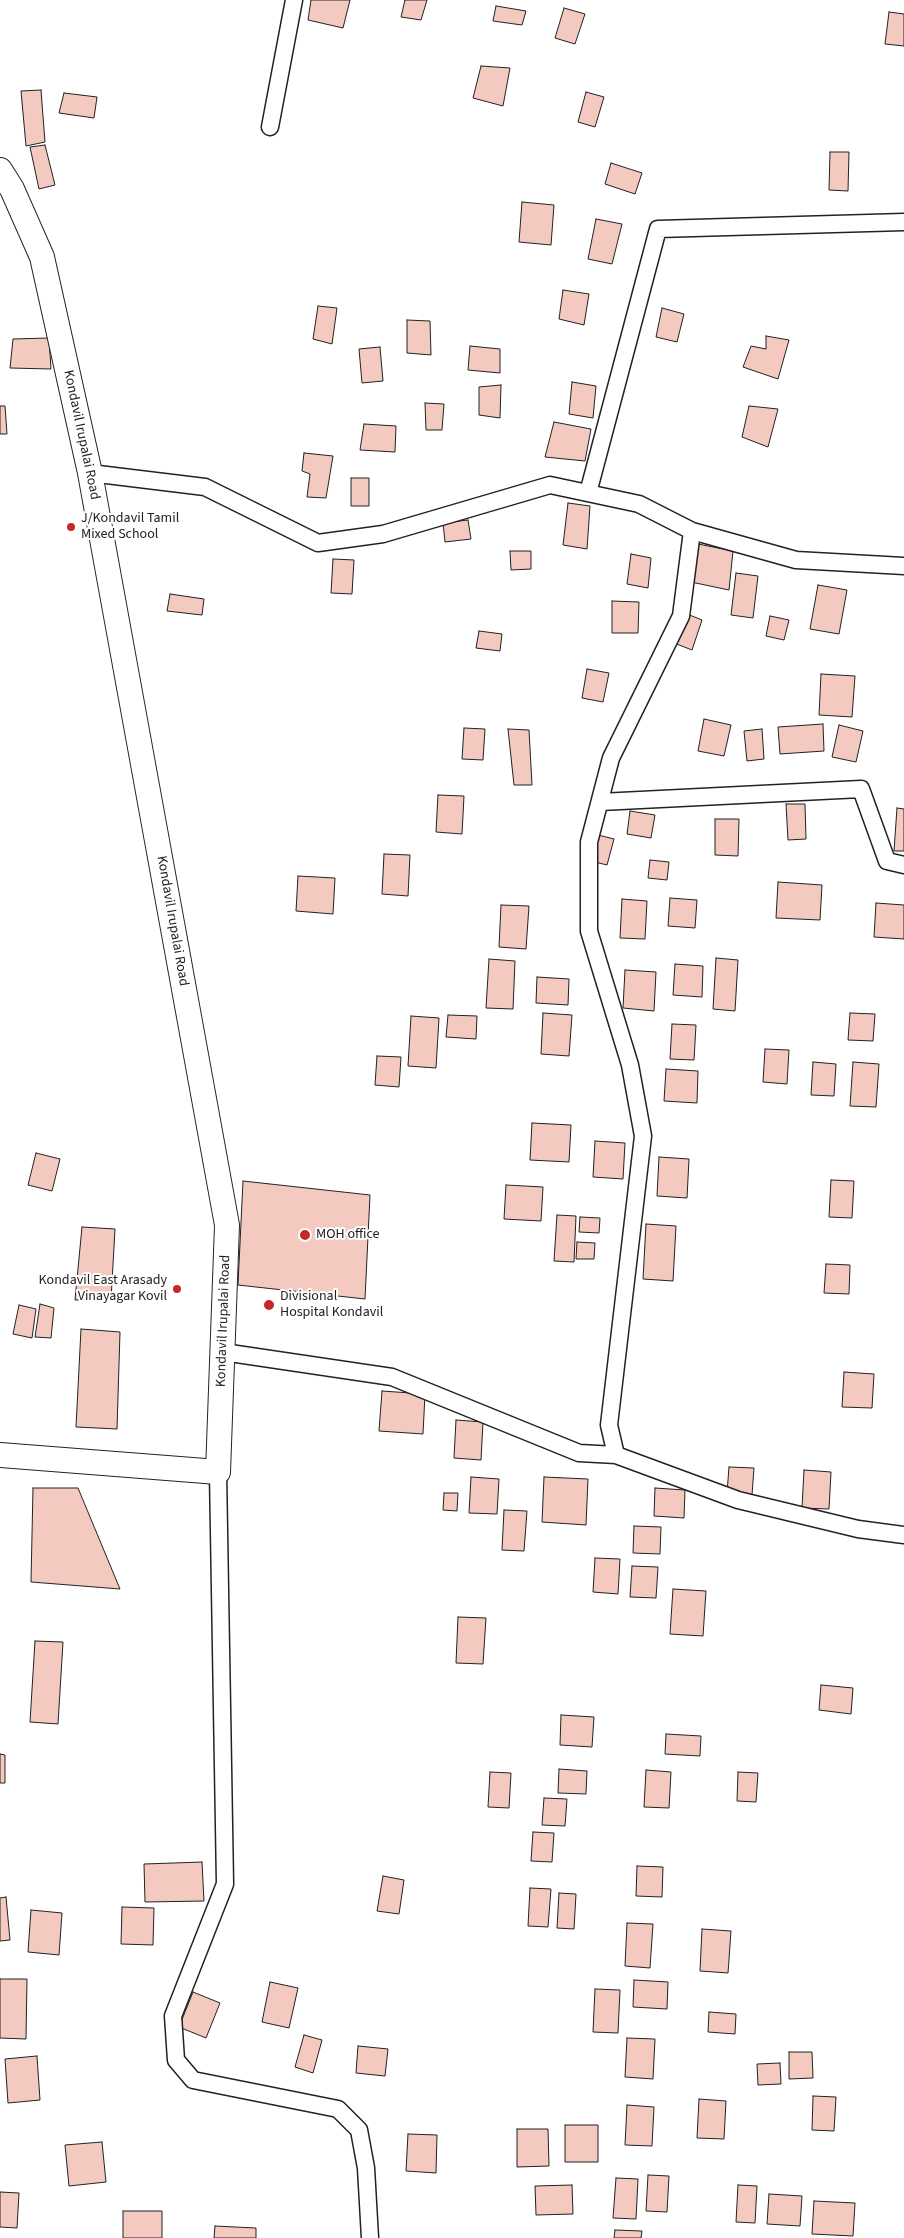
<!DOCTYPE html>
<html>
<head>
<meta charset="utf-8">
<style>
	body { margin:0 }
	canvas { display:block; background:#fff }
</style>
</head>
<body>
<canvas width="904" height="2238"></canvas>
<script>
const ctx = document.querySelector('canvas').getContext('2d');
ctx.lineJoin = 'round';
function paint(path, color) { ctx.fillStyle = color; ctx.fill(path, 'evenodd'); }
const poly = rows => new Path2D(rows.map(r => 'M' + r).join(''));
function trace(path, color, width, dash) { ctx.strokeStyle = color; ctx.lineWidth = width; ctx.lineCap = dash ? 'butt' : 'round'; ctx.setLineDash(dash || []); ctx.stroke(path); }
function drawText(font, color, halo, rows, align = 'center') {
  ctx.font = font + ' "Source Sans 3",sans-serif'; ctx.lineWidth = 4; ctx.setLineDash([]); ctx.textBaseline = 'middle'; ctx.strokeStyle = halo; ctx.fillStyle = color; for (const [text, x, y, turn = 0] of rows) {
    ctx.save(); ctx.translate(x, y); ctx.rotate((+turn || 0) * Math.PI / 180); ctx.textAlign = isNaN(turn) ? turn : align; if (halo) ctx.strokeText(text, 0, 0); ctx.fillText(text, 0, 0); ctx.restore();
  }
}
const building = poly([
	[311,0,350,0,343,28,308,20,311,0],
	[405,0,427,0,421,20,401,17,405,0],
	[496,6,526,11,522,25,493,21,496,6],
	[564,8,585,14,575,44,555,38,564,8],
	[889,12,904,14,904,46,885,44,889,12],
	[481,66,510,68,503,106,473,98,481,66],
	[41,90,45,142,26,146,21,91,41,90],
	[586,92,604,97,595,127,578,122,586,92],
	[64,93,97,97,94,118,59,113,64,93],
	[45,145,55,185,39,189,30,147,45,145],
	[830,152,849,152,848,191,829,190,830,152],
	[611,163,642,173,635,194,605,184,611,163],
	[522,202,554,205,551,245,519,242,522,202],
	[596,219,622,224,612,264,588,259,596,219],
	[563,290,589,294,584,325,559,319,563,290],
	[318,306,337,308,332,344,313,339,318,306],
	[662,308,684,314,677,342,656,337,662,308],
	[407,320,430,321,431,355,407,353,407,320],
	[766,336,789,340,778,379,743,367,751,346,766,349,766,336],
	[49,338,51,369,10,368,13,339,49,338],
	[470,346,500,349,500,373,468,370,470,346],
	[380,347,383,381,362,383,359,349,380,347],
	[572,382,596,386,593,418,569,414,572,382],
	[501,385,500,418,479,415,479,387,501,385],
	[425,403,444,404,442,430,426,430,425,403],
	[0,406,5,406,7,434,0,434,0,406],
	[749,406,778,409,768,447,742,437,749,406],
	[554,422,591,429,585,461,545,457,554,422],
	[364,424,396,426,395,452,360,450,364,424],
	[304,453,333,456,326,498,307,497,310,474,302,471,304,453],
	[351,478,369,478,369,506,351,506,351,478],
	[568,503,590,506,587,549,563,545,568,503],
	[468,520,471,539,445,542,443,523,468,520],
	[698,544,733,551,729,590,691,582,698,544],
	[510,551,531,551,531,569,511,570,510,551],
	[631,554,651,558,648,588,627,584,631,554],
	[333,559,354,560,352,594,331,593,333,559],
	[736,573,758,576,753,618,731,615,736,573],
	[818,585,847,590,839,634,810,629,818,585],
	[170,594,204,599,202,615,167,611,170,594],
	[612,601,639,602,638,633,612,633,612,601],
	[687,614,702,620,692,650,674,643,687,614],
	[770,616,789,620,784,640,766,636,770,616],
	[479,631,502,634,500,651,476,648,479,631],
	[587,669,609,673,603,702,582,698,587,669],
	[821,674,855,676,852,717,819,715,821,674],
	[704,719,731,725,724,756,698,751,704,719],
	[823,724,824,751,780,754,778,727,823,724],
	[839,725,863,731,856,762,832,757,839,725],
	[464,728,485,729,483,760,462,759,464,728],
	[508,729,529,730,532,785,514,785,508,729],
	[762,729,764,759,747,761,744,731,762,729],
	[438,795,464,796,462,834,436,832,438,795],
	[786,804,805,804,806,839,788,840,786,804],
	[897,808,904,809,904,851,894,851,897,808],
	[630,811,655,815,651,838,627,834,630,811],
	[715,819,739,819,738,856,715,855,715,819],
	[598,835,614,839,607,865,591,861,598,835],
	[384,854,410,855,408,896,382,894,384,854],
	[650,860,669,862,667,880,648,878,650,860],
	[298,876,335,878,333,914,296,911,298,876],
	[778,882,822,885,820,920,776,918,778,882],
	[670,898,697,900,695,928,668,926,670,898],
	[622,899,647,901,645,939,620,938,622,899],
	[876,903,904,905,904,939,874,937,876,903],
	[501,905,529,906,526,949,499,947,501,905],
	[716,958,738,960,735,1011,713,1009,716,958],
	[489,959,515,961,513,1009,486,1008,489,959],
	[675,964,703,966,702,997,673,995,675,964],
	[625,970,656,972,654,1011,623,1008,625,970],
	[537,977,569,979,568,1005,536,1003,537,977],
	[543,1013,572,1015,569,1056,541,1054,543,1013],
	[850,1013,875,1014,873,1041,848,1040,850,1013],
	[448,1015,477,1016,476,1039,446,1037,448,1015],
	[411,1016,439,1018,436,1068,408,1066,411,1016],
	[672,1024,696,1025,694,1060,670,1059,672,1024],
	[765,1049,789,1050,787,1084,763,1082,765,1049],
	[377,1056,401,1057,399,1087,375,1085,377,1056],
	[813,1062,836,1064,834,1096,811,1095,813,1062],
	[853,1062,879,1064,876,1107,850,1106,853,1062],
	[666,1069,698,1071,697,1103,664,1101,666,1069],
	[532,1123,571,1125,569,1162,530,1160,532,1123],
	[595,1141,625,1143,623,1179,593,1177,595,1141],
	[36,1153,60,1159,52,1191,28,1185,36,1153],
	[659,1157,689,1159,687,1198,657,1196,659,1157],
	[831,1180,854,1181,852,1218,829,1217,831,1180],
	[243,1181,370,1195,365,1299,238,1285,243,1181],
	[506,1185,543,1187,541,1221,504,1219,506,1185],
	[557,1215,576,1216,574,1262,554,1261,557,1215],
	[580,1217,600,1218,599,1233,579,1232,580,1217],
	[646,1224,676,1226,673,1281,643,1279,646,1224],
	[82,1227,115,1229,111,1300,75,1300,82,1227],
	[577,1242,595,1243,594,1259,576,1259,577,1242],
	[826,1264,850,1265,849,1294,824,1293,826,1264],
	[40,1304,54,1308,51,1338,35,1337,40,1304],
	[19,1305,36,1309,32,1338,13,1334,19,1305],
	[81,1329,120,1332,117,1429,76,1427,81,1329],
	[844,1372,874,1374,872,1408,842,1407,844,1372],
	[382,1391,425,1394,423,1434,379,1431,382,1391],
	[456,1420,483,1422,481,1460,454,1458,456,1420],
	[729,1467,754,1468,752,1495,727,1493,729,1467],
	[804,1470,831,1472,829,1509,802,1508,804,1470],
	[471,1477,499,1479,497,1514,469,1513,471,1477],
	[544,1477,588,1479,586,1525,542,1522,544,1477],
	[33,1488,78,1488,120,1589,31,1582,33,1488],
	[655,1488,685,1490,684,1518,654,1516,655,1488],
	[444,1493,458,1493,457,1511,443,1510,444,1493],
	[504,1510,527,1511,524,1551,502,1550,504,1510],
	[634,1526,661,1527,660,1554,633,1553,634,1526],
	[595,1558,620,1559,618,1594,593,1592,595,1558],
	[632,1566,658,1567,656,1598,630,1597,632,1566],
	[673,1589,706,1591,703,1636,670,1634,673,1589],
	[458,1617,486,1618,483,1664,456,1663,458,1617],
	[35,1641,63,1642,58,1724,30,1722,35,1641],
	[821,1685,853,1688,851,1714,819,1710,821,1685],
	[561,1715,594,1717,592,1747,560,1745,561,1715],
	[666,1734,701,1736,700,1756,665,1754,666,1734],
	[0,1754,5,1755,5,1783,0,1783,0,1754],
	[559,1769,587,1771,586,1794,558,1793,559,1769],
	[646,1770,671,1772,669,1808,644,1807,646,1770],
	[490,1772,511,1773,509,1808,488,1807,490,1772],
	[738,1772,758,1773,756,1802,737,1801,738,1772],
	[544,1798,567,1799,565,1826,542,1825,544,1798],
	[533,1832,554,1833,552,1862,531,1861,533,1832],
	[202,1862,204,1901,145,1902,144,1864,202,1862],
	[637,1866,663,1867,662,1897,636,1896,637,1866],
	[383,1876,404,1880,399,1914,377,1911,383,1876],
	[530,1888,551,1889,548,1927,528,1926,530,1888],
	[559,1893,576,1894,574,1929,557,1928,559,1893],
	[6,1897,10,1940,0,1941,0,1898,6,1897],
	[122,1907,154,1908,153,1945,121,1944,122,1907],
	[31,1910,62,1913,59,1955,28,1952,31,1910],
	[627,1923,653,1924,650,1968,625,1966,627,1923],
	[702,1929,731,1931,728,1973,700,1971,702,1929],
	[0,1979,27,1979,26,2039,0,2038,0,1979],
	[634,1980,668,1982,667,2009,633,2007,634,1980],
	[270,1982,298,1988,289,2028,262,2022,270,1982],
	[595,1989,620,1990,618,2033,593,2032,595,1989],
	[193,1992,220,2003,206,2038,179,2027,193,1992],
	[709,2012,736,2014,735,2034,708,2032,709,2012],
	[304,2035,322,2040,313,2073,295,2067,304,2035],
	[627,2038,655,2039,653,2079,625,2077,627,2038],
	[358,2046,388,2049,385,2076,356,2073,358,2046],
	[789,2052,812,2052,813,2078,789,2079,789,2052],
	[37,2056,40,2100,8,2103,5,2059,37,2056],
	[780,2063,781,2084,758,2085,757,2064,780,2063],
	[813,2096,836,2097,834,2131,812,2130,813,2096],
	[699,2099,726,2101,724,2139,697,2138,699,2099],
	[627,2105,654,2107,652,2146,625,2145,627,2105],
	[565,2125,598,2125,598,2162,565,2162,565,2125],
	[517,2129,548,2129,549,2166,517,2167,517,2129],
	[408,2134,437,2135,436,2173,406,2171,408,2134],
	[102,2142,106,2182,69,2186,65,2145,102,2142],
	[648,2175,669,2176,667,2212,646,2211,648,2175],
	[616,2178,638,2179,636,2219,613,2218,616,2178],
	[572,2185,573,2214,536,2215,535,2186,572,2185],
	[738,2185,757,2186,755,2223,736,2222,738,2185],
	[0,2192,19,2193,17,2228,0,2227,0,2192],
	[769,2194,802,2196,800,2226,767,2224,769,2194],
	[814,2201,855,2203,853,2236,812,2234,814,2201],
	[123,2211,162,2211,162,2238,123,2238,123,2211],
	[215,2226,256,2228,256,2238,214,2238,215,2226],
	[615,2230,642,2231,641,2238,614,2238,615,2230]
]);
const street = poly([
	[270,127,294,0],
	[90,473,205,487,318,543,383,534,550,485,639,504,692,531,796,560,904,566],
	[588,493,658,229,904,222],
	[600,802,861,789,887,861,904,865],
	[223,1352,392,1377,579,1453,616,1455,738,1500,858,1529,904,1535],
	[616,1455,609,1425,643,1136,630,1065,589,931,589,842,611,758,681,616,692,531],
	[218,1472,225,1884,173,2016,176,2060,193,2080,338,2109,359,2130,366,2168,370,2238]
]);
const secondary = poly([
	[0,170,12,189,42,257,90,473,227,1225,218,1472,0,1455]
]);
const markers = [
	[71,527,5,"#c62828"],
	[305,1235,6,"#c62828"],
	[177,1289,5,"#c62828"],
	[269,1305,6,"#c62828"]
];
const streetNames = [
	["Kondavil Irupalai Road",81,435,78],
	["Kondavil Irupalai Road",172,921,80],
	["Kondavil Irupalai Road",224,1321,-88]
];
const poiNames = [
	["J/Kondavil Tamil",81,519],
	["Mixed School",81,535],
	["MOH office",316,1235],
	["Kondavil East Arasady",167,1281,"right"],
	["Vinayagar Kovil",167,1297,"right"],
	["Divisional",280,1297],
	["Hospital Kondavil",280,1313]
];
paint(building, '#f3c9c0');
trace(building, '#222', 1);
trace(street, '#222', 19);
trace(secondary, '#222', 26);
trace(street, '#fff', 16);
trace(secondary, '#fff', 24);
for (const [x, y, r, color] of markers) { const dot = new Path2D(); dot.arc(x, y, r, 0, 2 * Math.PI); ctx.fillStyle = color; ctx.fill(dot); trace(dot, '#fff', 2); }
drawText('14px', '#222', '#fff', streetNames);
drawText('14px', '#222', '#fff', poiNames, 'left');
</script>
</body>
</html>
